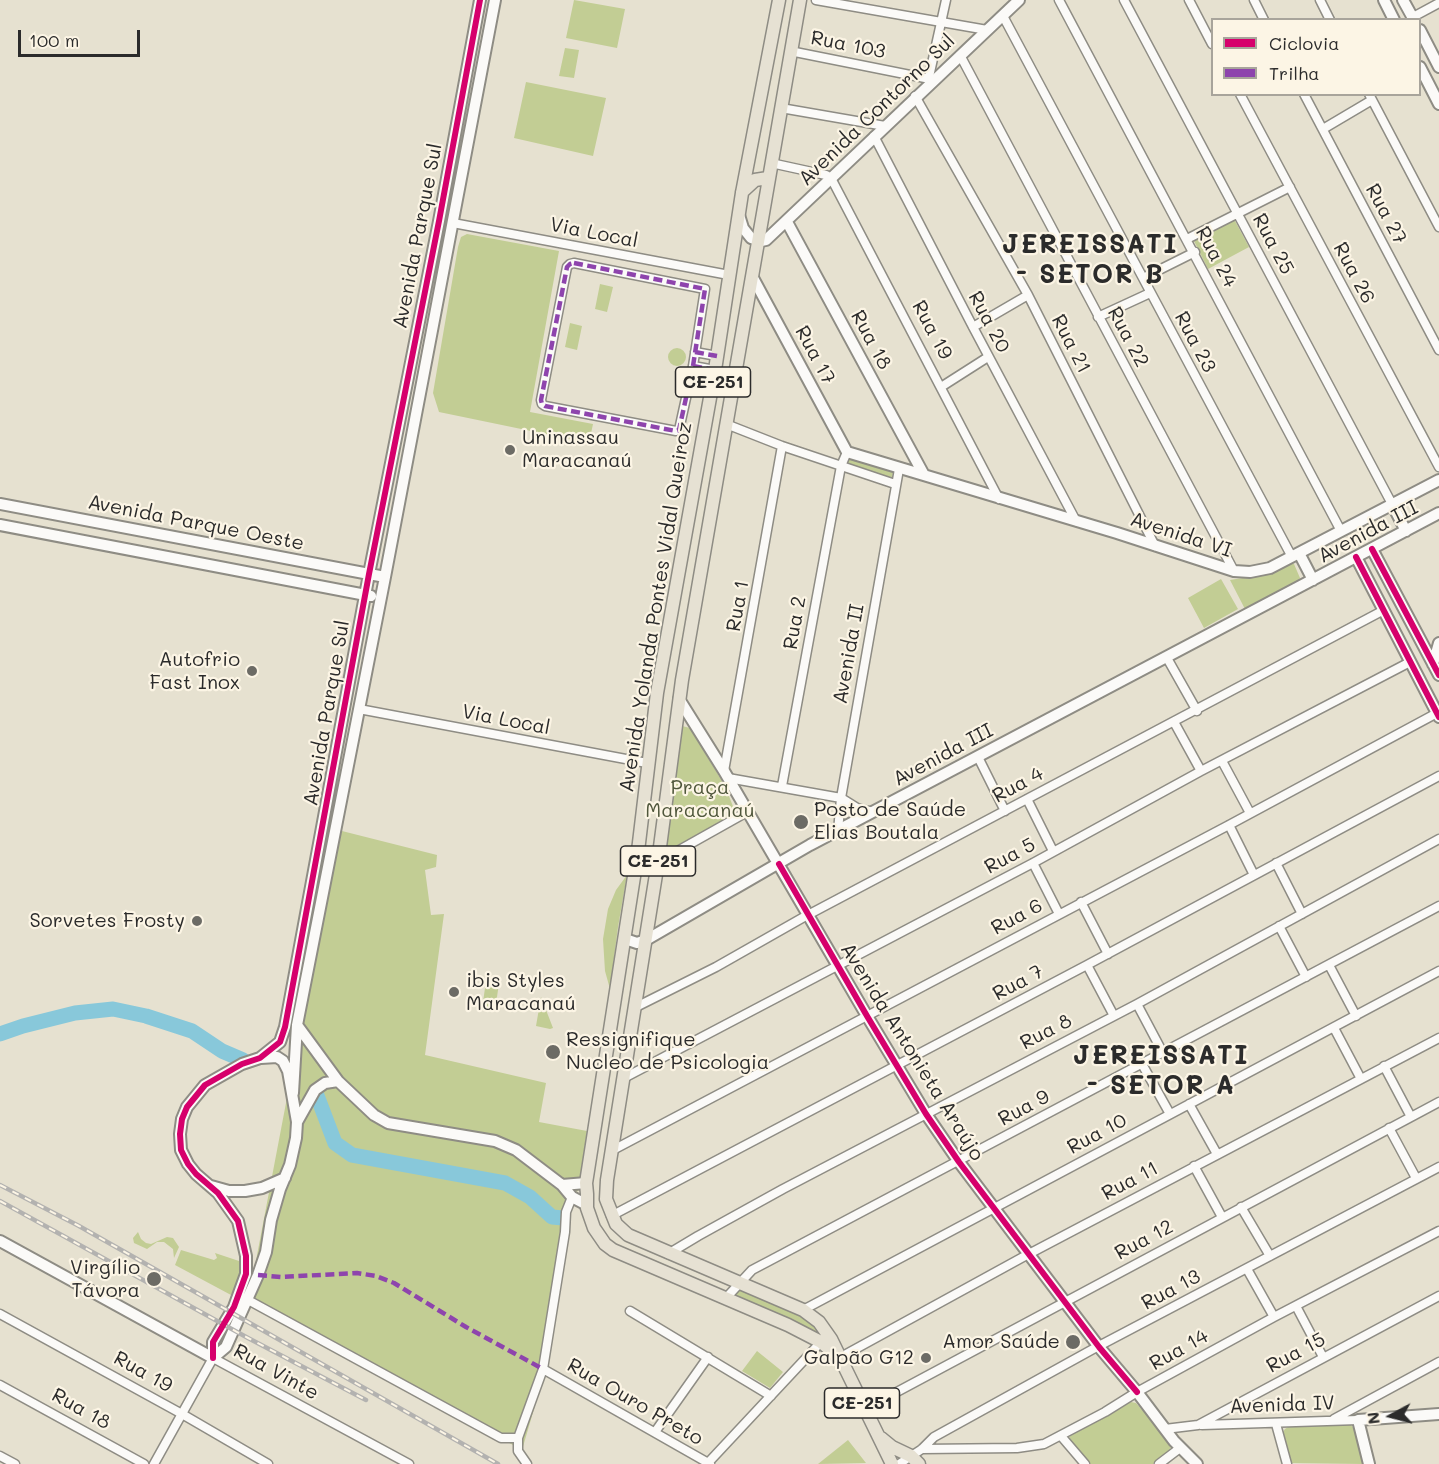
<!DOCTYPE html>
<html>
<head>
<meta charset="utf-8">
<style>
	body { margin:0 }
	#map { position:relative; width:1439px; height:1464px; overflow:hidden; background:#e6e1d0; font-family:Mali,sans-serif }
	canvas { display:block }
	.legend { position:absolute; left:1211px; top:18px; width:210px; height:78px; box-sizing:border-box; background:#fcf5e5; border:2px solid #a8a49b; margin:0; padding:8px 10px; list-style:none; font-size:18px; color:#2b2b2b }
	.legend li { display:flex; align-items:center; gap:12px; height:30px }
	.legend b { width:30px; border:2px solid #a8a49b }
	.north { position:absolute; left:1361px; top:1386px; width:60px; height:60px; -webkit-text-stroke:4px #fcf5e5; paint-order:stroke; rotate:263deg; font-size:16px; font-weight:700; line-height:24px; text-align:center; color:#2b2b2b }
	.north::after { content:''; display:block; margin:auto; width:21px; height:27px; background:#2b2b2b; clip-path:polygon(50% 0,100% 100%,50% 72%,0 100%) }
	.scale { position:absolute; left:18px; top:30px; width:122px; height:27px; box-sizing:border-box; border:3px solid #2b2b2b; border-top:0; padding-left:8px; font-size:18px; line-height:21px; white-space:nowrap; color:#2b2b2b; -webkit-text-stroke:4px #fcf5e5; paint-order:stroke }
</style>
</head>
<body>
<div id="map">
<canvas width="1439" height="1464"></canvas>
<ul class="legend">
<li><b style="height:8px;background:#d6006c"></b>Ciclovia</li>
<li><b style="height:8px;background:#8e44ad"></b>Trilha</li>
</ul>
<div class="north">N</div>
<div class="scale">100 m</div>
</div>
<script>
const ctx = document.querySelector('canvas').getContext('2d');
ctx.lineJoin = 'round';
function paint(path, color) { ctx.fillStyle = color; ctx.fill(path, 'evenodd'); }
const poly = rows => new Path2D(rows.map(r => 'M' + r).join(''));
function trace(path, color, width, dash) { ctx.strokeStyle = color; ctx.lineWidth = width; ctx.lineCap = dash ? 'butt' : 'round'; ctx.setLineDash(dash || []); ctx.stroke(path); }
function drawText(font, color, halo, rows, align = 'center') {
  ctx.font = font + ' Mali,sans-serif'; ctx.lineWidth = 4.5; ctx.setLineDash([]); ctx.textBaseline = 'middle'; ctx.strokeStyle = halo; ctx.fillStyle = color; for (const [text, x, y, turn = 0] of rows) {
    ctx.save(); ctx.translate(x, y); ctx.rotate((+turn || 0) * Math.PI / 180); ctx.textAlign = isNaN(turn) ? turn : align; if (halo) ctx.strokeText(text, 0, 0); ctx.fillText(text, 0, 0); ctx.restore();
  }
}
const green = poly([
	[574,0,625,9,617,48,566,38],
	[565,48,579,50,574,78,559,76],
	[526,82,606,98,593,156,514,138],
	[1234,219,1249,247,1208,269,1194,241],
	[467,234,559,251,530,412,593,424,589,443,439,412,433,393,458,247,461,237],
	[600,284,613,287,607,312,595,309],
	[570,323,582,326,577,350,565,347],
	'668 357a9 9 0 1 1 18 0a9 9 0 1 1-18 0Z',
	[849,456,894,469,891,481,845,463],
	[1292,563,1294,564,1300,578,1298,584,1246,611,1230,580,1267,574],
	[1221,579,1238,609,1204,628,1188,598],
	[682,726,690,728,725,786,736,814,672,848,668,848,667,844],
	[338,830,437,855,436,867,425,870,431,915,444,914,425,1055,546,1083,539,1122,587,1131,578,1191,570,1195,546,1368,522,1450,246,1298,254,1271],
	[627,875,618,927,610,989,605,971,603,939,608,909,616,890],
	[486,981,499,983,495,1011,482,1009],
	[541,997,553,1028,550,1029,536,1026],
	[138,1232,141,1239,146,1243,151,1244,167,1237,173,1238,179,1247,174,1258,173,1249,164,1242,157,1242,147,1249,134,1243,133,1238],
	[181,1250,214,1260,217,1258,215,1253,239,1261,239,1279,231,1295,175,1265],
	[733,1287,804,1307,833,1348,729,1296],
	[757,1351,783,1372,770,1388,742,1371],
	[1131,1402,1136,1403,1169,1441,1171,1446,1170,1450,1153,1464,1088,1464,1069,1442,1070,1434],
	[1346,1423,1351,1425,1355,1430,1363,1464,1291,1463,1283,1432,1285,1429,1288,1427],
	[848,1440,866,1463,818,1464]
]);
const river = poly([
	[0,1034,23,1026,75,1013,113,1009,146,1016,192,1031,222,1051,243,1060],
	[316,1093,335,1143,352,1155,505,1183,530,1197,552,1217,563,1218]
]);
const minor = poly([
	[816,0,987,30],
	[1059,0,1341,531],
	[1124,0,1392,504],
	[1189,0,1212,44],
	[1254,0,1264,20],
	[1320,0,1330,20],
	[1003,16,1292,557],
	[1413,17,1439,3],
	[790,51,935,80],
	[960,55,1234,571],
	[929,77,946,0],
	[1240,94,1439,467],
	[1304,94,1439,350],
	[1369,94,1439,227],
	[915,96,1028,295,1155,546],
	[781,108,885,126],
	[1323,129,1372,100],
	[874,136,973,327,1076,521],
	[771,163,826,175,831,178,999,499],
	[453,223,729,275],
	[1187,239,1290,187],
	[574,263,705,289,693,366,679,430,676,431,545,406,542,404,541,400,567,267,570,264,574,263],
	[1143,278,1195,252],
	[1098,317,1150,293],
	[973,327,1028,295],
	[695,352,717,356],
	[693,366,715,370],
	[941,387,988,357],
	[726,424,782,446,895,484],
	[1167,658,1197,711],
	[359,709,647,763],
	[1174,722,1201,771],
	[978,757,1005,811],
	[1222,761,1250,813],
	[724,771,782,446],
	[728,778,841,798,857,808,873,812],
	[782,786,841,466,847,452],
	[1027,799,1053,851],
	[1229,825,1254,875],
	[838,831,841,798,899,469],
	[658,862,747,812],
	[1033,863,1059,914],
	[1276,863,1302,914],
	[1081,902,1108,954],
	[1279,926,1306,977],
	[1087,965,1114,1016],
	[1329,965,1356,1016],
	[1137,1004,1163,1053],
	[636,1007,716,967,804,917,1384,610],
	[1334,1028,1361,1079],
	[1142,1064,1170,1114],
	[1384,1066,1411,1117],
	[624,1078,1033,863,1201,771,1410,662],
	[1189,1104,1217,1154],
	[1389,1128,1416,1178],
	[613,1150,1229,825,1437,713],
	[1194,1166,1222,1217],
	[1241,1207,1270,1256],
	[611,1216,1087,965,1439,776],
	[668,1254,698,1236,783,1189,1137,1004,1439,839],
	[1247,1269,1274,1317],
	[726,1298,752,1270,771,1260,1439,906],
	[248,1300,501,1438,518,1438],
	[1296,1306,1323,1357],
	[803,1310,1439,971],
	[630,1311,771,1396],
	[0,1314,182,1414,268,1464],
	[839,1358,1025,1256,1439,1038],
	[543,1369,710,1464],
	[0,1385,144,1464],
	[865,1409,1439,1102],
	[1334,1419,1439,1362],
	[1276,1424,1287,1464],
	[1202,1425,1358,1420],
	[1165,1429,1198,1425,1439,1296],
	[655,1432,708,1357],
	[1061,1436,1085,1464],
	[922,1449,1017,1448,1044,1444,1105,1412,1137,1392,1274,1317,1439,1231],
	[0,1456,15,1464],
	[154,1464,213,1358,409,1464],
	[527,1464,518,1451,518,1438,543,1369,565,1232,566,1212,572,1197],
	[707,1464,821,1342],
	[899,1464,922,1449,934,1437,1095,1348,1439,1167],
	[1159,1464,1180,1448]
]);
const tertiary = poly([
	[1384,0,1394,20],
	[1403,0,1414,20],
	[1420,30,1439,67],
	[1420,67,1439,104],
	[739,215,743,228,751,238,761,241,766,240,1019,0],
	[787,222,924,475],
	[752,276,847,452,1117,533,1234,571,1250,572,1270,568,1439,480],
	[0,504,385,577],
	[1392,504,1406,531],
	[0,525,371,596],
	[1372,549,1439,675],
	[1299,553,1313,580],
	[1356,557,1439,717],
	[1433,664,1439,643],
	[679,699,724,771,867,1016,926,1114,959,1162,1099,1347,1137,1392,1174,1441,1197,1464],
	[625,939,637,943,646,940,810,845,1439,513],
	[297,1025,338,1081],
	[293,1093,297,1025,385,577,495,0],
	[297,1122,315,1090,325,1083,338,1081,374,1115,388,1123,495,1141,516,1150,562,1185,572,1197,587,1205],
	[562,1185,586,1183],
	[211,1186,229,1191,245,1191,262,1188,285,1178],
	[0,1241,213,1358],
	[213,1358,213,1342,234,1307,246,1274,246,1256,238,1221,218,1193,196,1174,188,1164,181,1150,180,1134,182,1119,187,1107,205,1085,242,1064,260,1058,280,1042,285,1027,369,574,439,221,480,0],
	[213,1358,226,1347,258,1275,266,1252,271,1220,280,1189,290,1165,296,1138,297,1122,288,1071,283,1061,277,1057,261,1058],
	[1369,1464,1358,1420,1439,1414]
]);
const primary = poly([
	[779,0,742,193,715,370,657,693,638,851,586,1183,587,1194,587,1208,594,1228,605,1244,613,1250,788,1325,821,1342,836,1355],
	[800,0,682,680,658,862,607,1180,606,1199,616,1224,628,1235,803,1310,819,1322,831,1339,892,1464],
	[742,192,755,180,768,178],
	[881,1438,892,1447,911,1456,919,1464]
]);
const rail = poly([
	[0,1185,79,1226,498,1464],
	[0,1201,248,1338,366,1400]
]);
const quiet = poly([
	[574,263,705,289,693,366,679,430,676,431,545,406,542,404,541,400,567,267,570,264,574,263],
	[695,352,717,356],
	[693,366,715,370],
	[258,1275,281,1277,357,1273,376,1276,394,1283,466,1327,543,1369]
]);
const cycleway = poly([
	[1372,549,1439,675],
	[1356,557,1439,717],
	[779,864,867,1016,926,1114,959,1162,1099,1347,1137,1392],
	[213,1358,213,1342,234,1307,246,1274,246,1256,238,1221,218,1193,196,1174,188,1164,181,1150,180,1134,182,1119,187,1107,205,1085,242,1064,260,1058,280,1042,285,1027,369,574,439,221,480,0]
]);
const markers = [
	[510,450,6,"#6c6b65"],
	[252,671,6,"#6c6b65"],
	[801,822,8,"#6c6b65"],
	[197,921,6,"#6c6b65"],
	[454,992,6,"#6c6b65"],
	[553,1052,8,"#6c6b65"],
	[154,1279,8,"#6c6b65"],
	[1073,1342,8,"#6c6b65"],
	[926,1358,6,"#6c6b65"]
];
const shields = [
	[713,382,75],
	[658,861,75],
	[862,1403,75]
];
const shieldNames = [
	["CE-251",713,382],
	["CE-251",658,861],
	["CE-251",862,1403]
];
const streetNames = [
	["Rua 103",848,45,11],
	["Avenida Contorno Sul",877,110,-44],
	["Rua 27",1386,214,62],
	["Via Local",594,233,11],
	["Avenida Parque Sul",418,236,-79],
	["Rua 25",1273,244,62],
	["Rua 24",1216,257,62],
	["Rua 26",1354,273,62],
	["Rua 20",989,322,62],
	["Rua 19",932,330,62],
	["Rua 22",1128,337,62],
	["Rua 18",871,340,62],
	["Rua 23",1195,342,62],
	["Rua 21",1071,344,63],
	["Rua 17",815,355,62],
	["Avenida Parque Oeste",196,523,11],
	["Avenida III",1368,532,-28],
	["Avenida VI",1181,535,18],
	["Rua 1",738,606,-80],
	["Avenida Yolanda Pontes Vidal Queiroz",656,607,-81],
	["Rua 2",795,623,-80],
	["Avenida II",849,654,-80],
	["Avenida Parque Sul",327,713,-80],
	["Via Local",506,720,11],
	["Avenida III",943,755,-28],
	["Rua 4",1018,785,-28],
	["Rua 5",1010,856,-28],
	["Rua 6",1017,917,-28],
	["Rua 7",1018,983,-28],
	["Rua 8",1046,1032,-27],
	["Avenida Antonieta Araújo",912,1052,58],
	["Rua 9",1024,1108,-28],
	["Rua 10",1097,1134,-28],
	["Rua 11",1130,1181,-28],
	["Rua 12",1144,1240,-28],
	["Rua 13",1171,1290,-28],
	["Rua 14",1179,1350,-29],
	["Rua 15",1296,1353,-28],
	["Rua 19",143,1372,29],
	["Rua Vinte",276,1372,29],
	["Rua Ouro Preto",635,1402,30],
	["Avenida IV",1282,1405,-2],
	["Rua 18",81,1409,29]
];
const poiNames = [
	["Uninassau",522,438,"left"],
	["Maracanaú",522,461,"left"],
	["Autofrio",240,660],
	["Fast Inox",240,683],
	["Posto de Saúde",814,810,"left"],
	["Elias Boutala",814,833,"left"],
	["Sorvetes Frosty",185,921],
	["ibis Styles",466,981,"left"],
	["Maracanaú",466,1004,"left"],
	["Ressignifique",566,1040,"left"],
	["Nucleo de Psicologia",566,1063,"left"],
	["Virgílio",140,1268],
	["Távora",140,1291],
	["Amor Saúde",1060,1342],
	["Galpão G12",914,1358]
];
const parkNames = [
	["Praça",700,788],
	["Maracanaú",700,811]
];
const districtNames = [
	["JEREISSATI",1090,245],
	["- SETOR B",1090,275],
	["JEREISSATI",1161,1056],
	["- SETOR A",1161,1086]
];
paint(green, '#c2cd94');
trace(river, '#88c8da', 15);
trace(minor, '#8e8c84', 11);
trace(tertiary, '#8e8c84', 14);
trace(primary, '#8e8c84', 15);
trace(minor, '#fbfaf8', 8);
trace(tertiary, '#fbfaf8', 10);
trace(primary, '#e6e1d3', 12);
trace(rail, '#b3b2b0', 4.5);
trace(rail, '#fcf5e5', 2, [7]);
trace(quiet, '#8e44ad', 4.5, [9, 4.5]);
trace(cycleway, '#d6006c', 6);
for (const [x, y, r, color] of markers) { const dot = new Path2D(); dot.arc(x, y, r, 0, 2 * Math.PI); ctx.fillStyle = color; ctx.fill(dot); trace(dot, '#fcf5e5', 2); }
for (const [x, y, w] of shields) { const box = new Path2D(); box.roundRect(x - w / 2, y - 15, w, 30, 4.5); ctx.fillStyle = '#fcf5e5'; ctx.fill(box); trace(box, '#2b2b2b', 1.5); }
drawText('bold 18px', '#2b2b2b', null, shieldNames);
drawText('20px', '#2b2b2b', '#fcf5e5', streetNames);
drawText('20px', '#2b2b2b', '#fcf5e5', poiNames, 'right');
drawText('20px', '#50573c', '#fcf5e5', parkNames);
ctx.letterSpacing = '1.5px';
drawText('bold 26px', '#2b2b2b', '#fcf5e5', districtNames);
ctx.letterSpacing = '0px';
</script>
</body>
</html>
